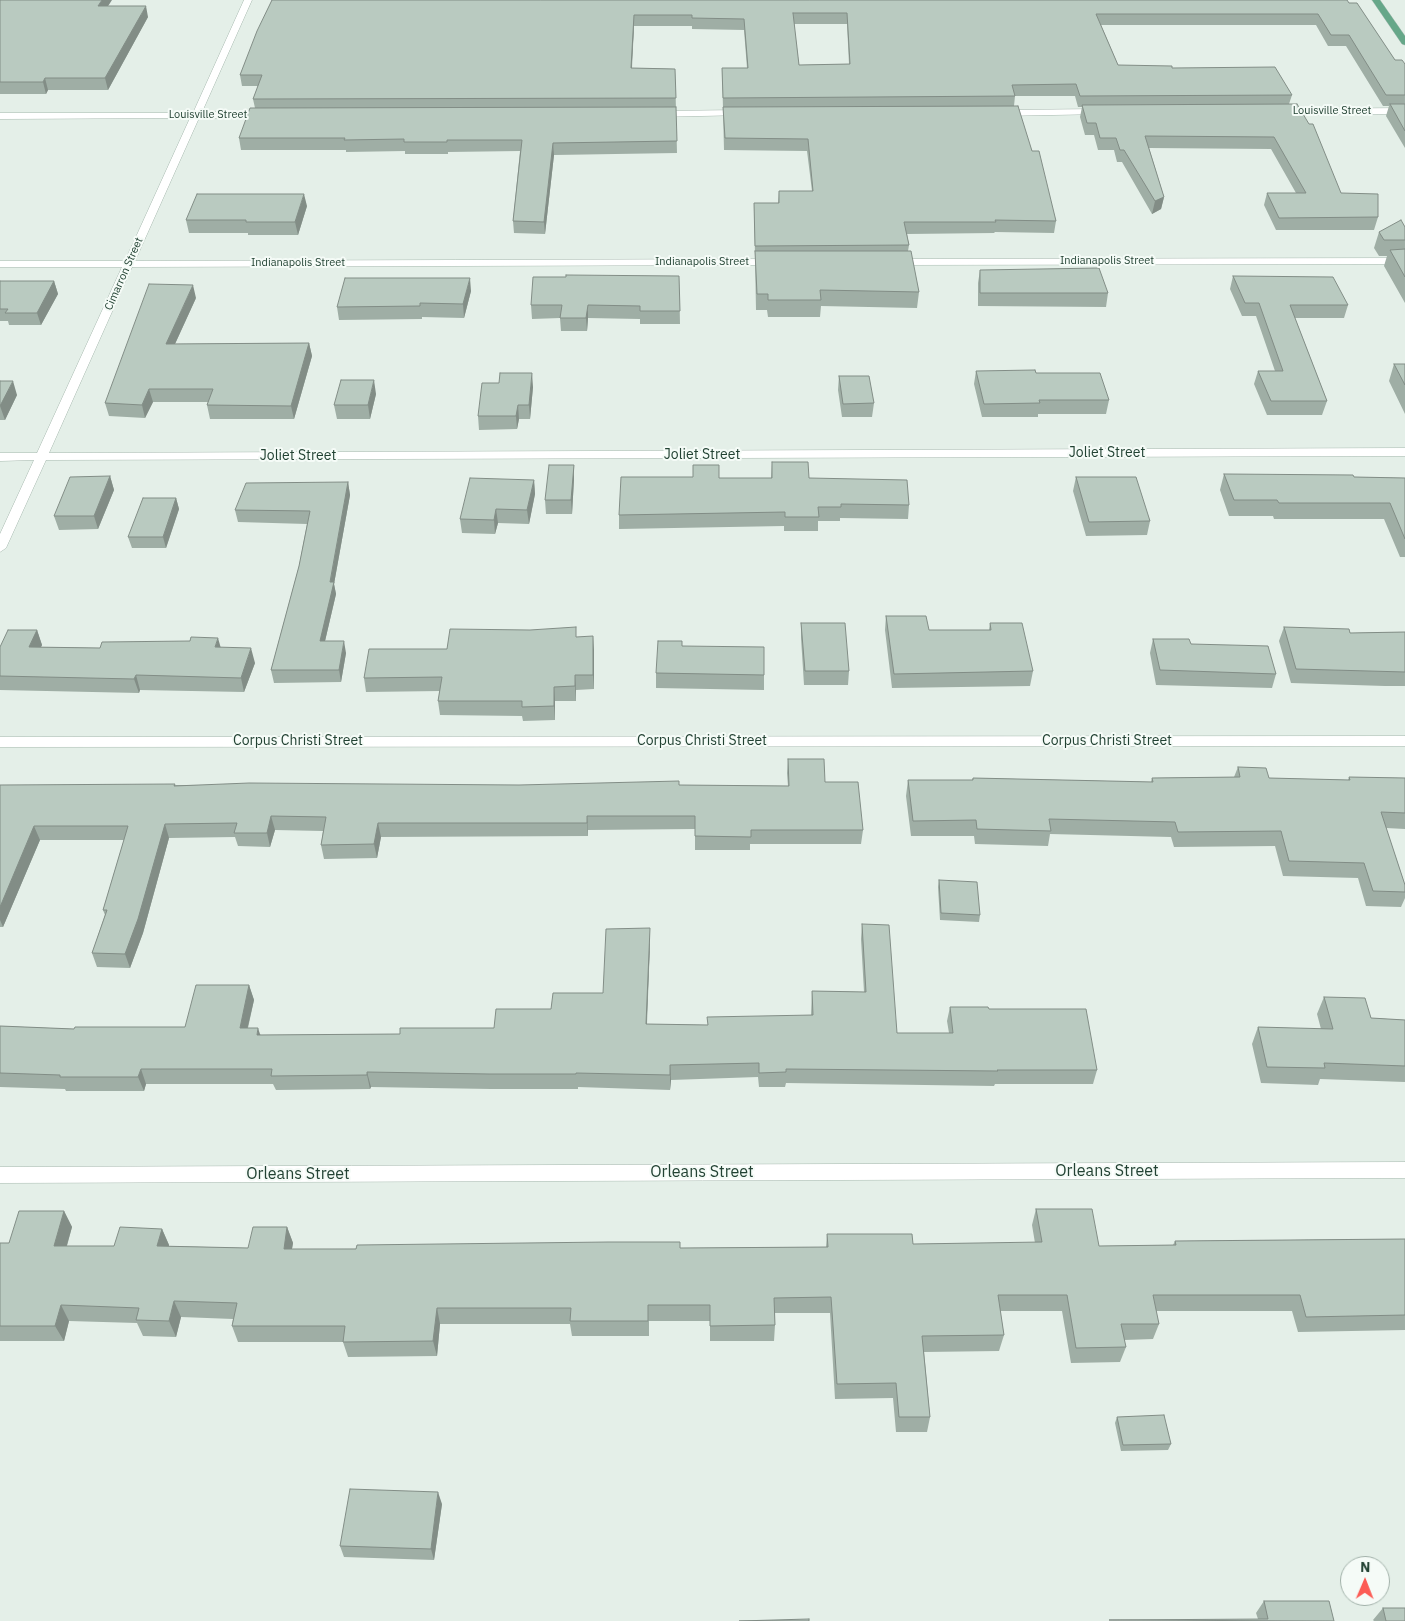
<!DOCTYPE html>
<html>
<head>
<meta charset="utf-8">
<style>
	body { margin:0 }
	#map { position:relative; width:1405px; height:1621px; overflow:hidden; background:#e4efe8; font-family:"IBM Plex Sans",sans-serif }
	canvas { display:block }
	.north { position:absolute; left:1340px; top:1556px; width:50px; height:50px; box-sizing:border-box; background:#f5fbf7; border:1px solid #a1b1a9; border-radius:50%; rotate:1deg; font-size:14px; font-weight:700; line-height:20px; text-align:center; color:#224233 }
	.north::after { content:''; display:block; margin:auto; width:18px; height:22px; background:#fc5c55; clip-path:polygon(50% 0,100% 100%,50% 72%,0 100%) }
</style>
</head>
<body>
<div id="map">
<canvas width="1405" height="1621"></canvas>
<div class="north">N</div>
</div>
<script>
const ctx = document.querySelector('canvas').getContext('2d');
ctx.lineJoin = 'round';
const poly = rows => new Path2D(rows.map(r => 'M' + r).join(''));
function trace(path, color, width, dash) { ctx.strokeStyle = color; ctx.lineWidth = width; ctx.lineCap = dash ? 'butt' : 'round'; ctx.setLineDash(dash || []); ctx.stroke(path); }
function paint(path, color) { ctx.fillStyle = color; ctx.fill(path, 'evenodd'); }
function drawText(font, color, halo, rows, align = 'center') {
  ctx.font = font + ' "IBM Plex Sans",sans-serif'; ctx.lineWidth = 4; ctx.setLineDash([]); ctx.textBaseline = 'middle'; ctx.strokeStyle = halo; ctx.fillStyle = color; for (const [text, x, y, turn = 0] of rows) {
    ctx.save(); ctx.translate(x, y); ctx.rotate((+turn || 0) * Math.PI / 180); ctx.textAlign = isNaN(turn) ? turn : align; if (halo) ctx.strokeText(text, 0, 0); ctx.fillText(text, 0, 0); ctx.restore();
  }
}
const minor = poly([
	[244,0,252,0,202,112,266,112,271,115,266,118,199,118,135,261,776,259,781,262,776,265,132,267,49,453,1405,448,1405,456,46,460,6,548,0,552,0,534,34,460,0,461,0,453,37,453,122,267,0,267,0,261,125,261,190,118,0,119,0,113,193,113,244,0],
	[1405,108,1405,114,1281,115,1276,112,1281,109,1405,108],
	[1101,109,1104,110,1104,114,1001,116,996,113,1001,110,1101,109],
	[743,110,748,113,746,115,656,117,651,114,656,111,743,110],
	[1405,258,1405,264,894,265,889,262,894,259,1405,258],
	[1405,736,1405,746,0,747,0,737,1405,736],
	[1405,1162,1405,1178,0,1183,0,1167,1405,1162]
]);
const major = poly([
	[1372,0,1380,0,1405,36,1405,45,1402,44,1372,0]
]);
const wall = poly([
	[0,0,108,6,148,17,108,90,48,90,46,94,0,94],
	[272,0,1349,3,1395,60,1405,64,1405,148,1386,116,1389,106,1383,106,1346,46,1328,46,1316,25,1101,25,1118,65,1172,68,1292,95,1289,104,1341,193,1378,217,1374,230,1276,230,1264,205,1267,193,1296,193,1271,149,1149,148,1164,197,1161,209,1152,214,1122,162,1117,162,1114,150,1098,150,1094,135,1085,135,1080,117,1082,107,1078,107,1075,96,1015,96,1014,106,1032,151,1056,221,1054,233,995,232,994,233,907,234,909,245,908,251,919,292,917,308,821,306,820,317,768,317,767,310,756,310,754,203,778,203,779,191,812,191,807,151,724,150,722,68,747,68,744,30,692,29,692,26,634,26,632,68,675,69,677,153,554,155,545,234,514,233,513,221,520,151,448,152,448,154,405,154,405,151,346,152,346,150,241,150,239,138,255,108,253,99,258,86,242,86,240,75],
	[794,24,847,24,849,64,799,65],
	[307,206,298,235,248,235,248,233,189,233,186,220],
	[1405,227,1405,303,1384,266,1387,256,1379,256,1374,248,1379,232],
	[980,270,1108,293,1106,307,978,306,978,283],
	[679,276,680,324,640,324,640,319,588,318,587,331,561,331,560,318,532,319,531,305],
	[1233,276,1348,305,1344,318,1295,318,1327,401,1322,415,1267,415,1254,384,1258,371,1275,371,1256,316,1242,316,1230,289],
	[0,281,54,281,58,294,41,325,9,325,8,321,0,321],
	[471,291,464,318,422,317,422,319,339,320,337,307],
	[196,298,175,344,309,343,312,356,294,419,210,419,207,405,208,402,153,402,145,418,109,416,105,403],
	[1394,364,1405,364,1405,414,1389,381],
	[976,371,1036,373,1109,400,1106,414,1038,414,1038,417,982,417,974,384],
	[839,376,874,403,872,417,842,417,838,390],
	[0,381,17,395,5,420,0,420],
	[499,383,533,387,530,419,519,419,517,429,479,430,478,416],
	[376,394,370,419,337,419,334,405],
	[772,462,809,478,909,505,908,519,840,518,840,521,818,521,818,531,784,531,784,526,619,529,619,515,719,478,771,478],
	[574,465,574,479,572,514,546,514,545,500],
	[1224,474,1405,478,1405,557,1400,557,1384,519,1274,519,1273,516,1229,516,1220,490],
	[110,476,114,490,98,529,59,530,54,516],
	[1076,477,1150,521,1147,535,1086,536,1073,491],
	[534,480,535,494,529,524,498,523,495,534,462,533,460,519],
	[348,482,350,495,334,584,336,594,325,641,346,653,341,682,274,683,271,670,299,566,307,524,238,522,235,510],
	[176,498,179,509,166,548,132,548,128,537],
	[886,616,929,630,989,630,990,623,1033,671,1030,686,892,688,885,630],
	[801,623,849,671,848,685,804,685,801,638],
	[1284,627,1350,633,1405,632,1405,686,1385,686,1291,683,1279,641],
	[37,630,42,645,41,647,100,648,220,647,255,663,244,692,140,690,139,693,0,690,0,647],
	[576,637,594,650,594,689,576,690,576,701,555,701,555,720,523,721,522,716,440,715,438,701,440,691,366,692,364,678,447,649],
	[1153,639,1191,644,1276,674,1272,688,1156,685,1150,653],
	[682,646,764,675,764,690,656,688,656,673],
	[788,759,825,782,863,830,861,844,750,844,750,850,695,850,695,829,588,830,588,836,381,837,377,858,324,859,321,845,323,831,275,830,270,847,238,846,235,837,169,838,143,933,130,968,97,967,92,953,105,915,103,910,124,840,40,840,3,927,0,927,0,785,679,785,788,786,787,773],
	[1238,767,1269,778,1348,780,1349,777,1405,778,1405,829,1386,828,1405,885,1405,898,1401,907,1366,906,1358,878,1283,876,1275,846,1174,847,1171,837,1050,834,1048,846,975,844,974,836,911,836,906,796,908,780,972,780,973,778,1151,782,1152,778,1234,777],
	[939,880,980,915,979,922,940,920,938,887],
	[862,924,897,1033,949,1033,947,1021,950,1007,989,1009,1097,1070,1093,1084,995,1084,994,1086,786,1083,785,1087,759,1087,758,1077,671,1080,670,1090,578,1087,578,1089,491,1089,371,1087,370,1089,276,1090,273,1084,146,1084,144,1091,66,1091,65,1089,0,1087,0,1026,74,1029,185,1027,249,985,254,1000,248,1028,261,1035,400,1034,494,1028,551,1009,603,993,650,943,647,1024,707,1025,811,1015,812,991,864,992,861,939],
	[1324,997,1371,1018,1405,1020,1405,1082,1320,1079,1318,1085,1261,1083,1252,1044,1258,1027,1321,1029,1317,1014],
	[1036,1209,1099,1246,1173,1245,1175,1241,1405,1239,1405,1330,1298,1332,1292,1311,1156,1311,1159,1324,1153,1339,1124,1340,1126,1347,1120,1362,1071,1363,1062,1311,1000,1311,1004,1335,999,1351,924,1352,930,1417,927,1432,896,1432,893,1398,835,1399,830,1313,775,1313,775,1325,774,1341,710,1341,710,1321,649,1321,649,1336,572,1336,570,1324,440,1324,437,1356,348,1357,343,1342,238,1342,232,1326,233,1319,181,1317,176,1337,143,1336,137,1323,69,1321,64,1341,0,1341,0,1243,9,1243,64,1211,72,1227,67,1246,114,1246,162,1229,169,1245,169,1246,248,1248,287,1227,293,1243,292,1249,680,1248,826,1247,827,1234,913,1244,1035,1243,1032,1225],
	[1117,1417,1171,1444,1168,1450,1121,1451,1115,1423],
	[442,1504,434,1560,344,1557,340,1546],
	[1264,1601,1334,1621,1258,1619,1256,1613],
	[1383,1608,1405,1621,1374,1621,1373,1620]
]);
const shadedWall = poly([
	[102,0,112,0,101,17,98,6],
	[146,6,148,17,108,90,105,78],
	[634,15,634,26,631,79,631,68],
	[45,78,48,90,46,94,43,82],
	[553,143,554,155,545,234,544,222],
	[304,194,307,206,298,235,295,222],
	[1164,197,1161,209,1152,214,1155,201],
	[470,278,471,291,464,318,463,304],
	[54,281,58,294,41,325,37,313],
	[193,285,196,298,169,357,166,344],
	[588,305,588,318,587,331,586,318],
	[309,343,312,356,294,419,291,406],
	[532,373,533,387,530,419,529,405],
	[374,380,376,394,370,419,368,405],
	[13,381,17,395,5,420,0,406],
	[149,389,153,402,145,418,142,405],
	[518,405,519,419,517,429,516,416],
	[574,465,574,479,572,514,571,500],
	[110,476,114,490,98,529,94,516],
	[534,480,535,494,529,524,527,510],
	[348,482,350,495,334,584,336,594,322,654,320,641],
	[176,498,179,509,166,548,163,537],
	[496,509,498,523,495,534,494,520],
	[37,630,42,645,34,661,29,647],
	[593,636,594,650,594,689,593,675],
	[218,638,222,652,215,647],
	[344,641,346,653,341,682,339,670],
	[251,648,255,663,244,692,241,678],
	[136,675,140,690,139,693,134,679],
	[575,675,576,690,576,701,575,686],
	[554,687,555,701,555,720,554,706],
	[271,816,275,830,270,847,267,833],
	[587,816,588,830,588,836,587,823],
	[378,823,381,837,377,858,374,844],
	[165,824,169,838,143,933,130,968,125,954],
	[34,826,40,840,3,927,0,920,0,907],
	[650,928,650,943,646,1039,646,1024],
	[249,985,254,1000,244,1043,240,1028],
	[258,1028,263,1043,257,1035],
	[670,1065,671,1080,670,1090],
	[141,1069,146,1084,144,1091,138,1077],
	[367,1072,371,1087,370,1089,367,1075],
	[64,1211,72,1227,62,1262,54,1246],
	[287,1227,293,1243,289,1265,284,1249],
	[162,1229,169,1245,164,1262,157,1246],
	[174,1301,181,1317,176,1337,169,1321],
	[61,1305,69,1321,64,1341,55,1326],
	[437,1308,440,1324,437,1356,433,1341],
	[438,1492,442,1504,434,1560,431,1549]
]);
const building = poly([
	[0,0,102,0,98,6,146,6,105,78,45,78,43,82,0,82,0,0],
	[272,0,1347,0,1349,3,1357,3,1395,60,1402,60,1405,64,1405,95,1386,95,1349,35,1331,35,1318,14,1096,14,1118,65,1172,66,1172,68,1275,67,1292,95,1080,96,1076,84,1012,85,1015,96,723,98,722,68,748,68,744,19,692,18,692,15,634,15,631,68,675,69,676,98,253,99,262,75,240,75,257,31,272,0],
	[793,13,847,13,850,64,799,65,793,13],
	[1297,104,1309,124,1313,124,1341,193,1378,194,1378,217,1279,218,1267,193,1306,193,1274,137,1145,136,1164,197,1155,201,1124,150,1120,150,1116,138,1100,138,1096,123,1087,123,1082,105,1297,104],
	[1390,104,1405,104,1405,131,1390,104],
	[1018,106,1032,151,1039,151,1056,221,995,220,996,222,904,222,909,245,755,246,754,203,779,203,779,191,813,191,808,139,725,138,723,107,1018,106],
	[676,107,677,141,553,143,544,222,513,221,522,140,447,140,447,142,404,142,404,139,344,140,345,138,239,138,250,108,676,107],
	[197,194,304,194,295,222,246,222,246,220,186,220,197,194],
	[1401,220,1405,227,1405,240,1384,240,1379,232,1401,220],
	[1405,249,1405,277,1390,250,1405,249],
	[755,251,911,251,919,292,820,290,821,300,768,300,768,294,757,294,755,251],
	[1099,268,1108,293,980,293,980,270,1099,268],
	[566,275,679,276,680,311,640,311,640,306,588,305,586,318,560,318,562,305,531,305,533,277,566,277,566,275],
	[1233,276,1333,277,1348,305,1290,305,1327,401,1271,401,1258,371,1283,371,1259,303,1245,303,1233,276],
	[345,278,470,278,463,304,420,303,420,306,337,307,345,278],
	[0,281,54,281,37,313,5,313,8,309,0,309,0,281],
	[149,284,193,285,166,344,309,343,291,406,207,405,213,389,149,389,142,405,105,403,149,284],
	[1394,364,1405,364,1405,385,1394,364],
	[1035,370,1036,373,1100,373,1109,400,1039,400,1040,403,984,404,976,371,1035,370],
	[500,373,532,373,529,405,518,405,516,416,478,416,482,383,499,383,500,373],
	[839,376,869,376,874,403,843,404,839,376],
	[341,380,374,380,368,405,334,405,341,380],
	[0,381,13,381,0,406,0,381],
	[772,462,808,462,809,478,907,480,909,505,841,504,841,507,818,507,819,517,785,517,785,512,619,515,621,477,693,477,693,465,719,465,719,478,772,478,772,462],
	[549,465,574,465,571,500,545,500,549,465],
	[1224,474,1353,475,1354,477,1405,478,1405,539,1390,503,1279,503,1277,500,1234,500,1224,474],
	[110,476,94,516,54,516,70,477,110,476],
	[1076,477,1136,477,1150,521,1089,522,1076,477],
	[470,478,534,480,527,510,496,509,494,520,460,519,470,478],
	[348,482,330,582,334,582,320,641,344,641,339,670,271,670,299,566,310,511,235,510,246,483,348,482],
	[143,498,176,498,163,537,128,537,143,498],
	[886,616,926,616,929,630,991,630,990,623,1022,623,1033,671,894,674,886,616],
	[801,623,845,623,849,671,805,671,801,623],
	[576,627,576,637,593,636,593,675,575,675,575,686,554,687,554,706,522,707,522,701,438,701,442,677,364,678,369,649,447,649,450,629,530,630,576,627],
	[1284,627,1349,629,1350,633,1405,632,1405,672,1296,669,1284,627],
	[8,630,37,630,29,647,100,648,102,642,190,641,191,637,218,638,215,647,251,648,241,678,136,675,134,679,0,676,0,647,8,630],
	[1153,639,1189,639,1191,644,1268,646,1276,674,1160,670,1153,639],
	[658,641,682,641,682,646,764,647,764,675,656,673,658,641],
	[788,759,824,759,825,782,858,782,863,830,751,830,751,837,695,836,695,816,587,816,587,823,378,823,374,844,321,845,326,817,271,816,267,833,234,833,237,823,165,824,138,919,125,954,92,953,107,910,103,910,128,826,34,826,0,907,0,785,175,784,174,786,249,783,519,785,679,781,679,785,789,786,788,759],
	[1238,767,1266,768,1269,778,1350,780,1349,777,1405,778,1405,813,1381,812,1405,885,1405,892,1373,891,1364,863,1289,861,1281,831,1178,832,1175,822,1049,819,1051,831,977,829,976,820,913,821,908,780,973,780,973,778,1153,782,1152,778,1240,777,1238,767],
	[939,880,977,882,980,915,941,913,939,880],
	[862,924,889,925,897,1033,953,1033,950,1007,988,1007,989,1009,1086,1009,1097,1070,997,1070,998,1071,786,1069,786,1072,759,1073,759,1063,670,1065,670,1075,576,1073,576,1074,489,1074,367,1072,367,1075,271,1076,272,1069,141,1069,138,1077,60,1077,60,1075,0,1073,0,1026,74,1029,75,1027,185,1027,196,985,249,985,240,1028,258,1028,257,1035,400,1034,400,1028,494,1028,496,1009,551,1009,553,993,603,993,606,929,650,928,646,1024,708,1025,707,1017,813,1015,812,991,866,992,862,924],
	[1324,997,1365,998,1371,1018,1405,1020,1405,1066,1324,1063,1325,1068,1267,1067,1258,1027,1333,1029,1324,997],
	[1036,1209,1092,1209,1099,1246,1176,1245,1175,1241,1405,1239,1405,1315,1306,1317,1300,1295,1153,1295,1159,1324,1121,1324,1126,1347,1076,1348,1067,1295,998,1295,1004,1335,922,1336,930,1417,899,1417,896,1383,837,1384,831,1297,774,1298,775,1325,710,1326,710,1305,648,1305,648,1321,570,1321,571,1308,437,1308,433,1341,343,1342,345,1326,232,1326,237,1303,174,1301,169,1321,136,1320,139,1308,61,1305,55,1326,0,1326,0,1243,9,1243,19,1211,64,1211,54,1246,114,1246,120,1227,162,1229,157,1246,248,1248,253,1227,287,1227,284,1249,356,1249,357,1245,608,1242,680,1242,680,1248,828,1247,827,1234,912,1234,913,1244,1042,1242,1036,1209],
	[1164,1415,1171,1444,1123,1445,1117,1417,1164,1415],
	[350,1489,438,1492,431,1549,340,1546,350,1489],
	[1264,1601,1329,1601,1334,1621,1109,1620,1268,1619,1264,1601],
	[1383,1608,1405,1608,1405,1621,1386,1621,1383,1608],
	[809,1619,809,1621,739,1621,809,1619]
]);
const farStreetnames = [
	["Louisville Street",1332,111],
	["Louisville Street",208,115],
	["Indianapolis Street",1107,261],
	["Indianapolis Street",702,262],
	["Indianapolis Street",298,263],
	["Cimarron Street",124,274,-66]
];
const streetNames = [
	["Joliet Street",1107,453],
	["Joliet Street",702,455],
	["Joliet Street",298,456],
	["Corpus Christi Street",298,741],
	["Corpus Christi Street",702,741],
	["Corpus Christi Street",1107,741]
];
const nearStreetnames = [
	["Orleans Street",1107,1171],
	["Orleans Street",702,1172],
	["Orleans Street",298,1174]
];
trace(minor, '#a6b8ae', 1);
trace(major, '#c1cac6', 1);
paint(minor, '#fff');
paint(major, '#66a789');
paint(wall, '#9faea5');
paint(shadedWall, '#828d86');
paint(building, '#b9cac0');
trace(building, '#828d86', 1);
drawText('11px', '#224233', '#f5fbf7', farStreetnames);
drawText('14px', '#224233', '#f5fbf7', streetNames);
drawText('16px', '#224233', '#f5fbf7', nearStreetnames);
</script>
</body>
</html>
